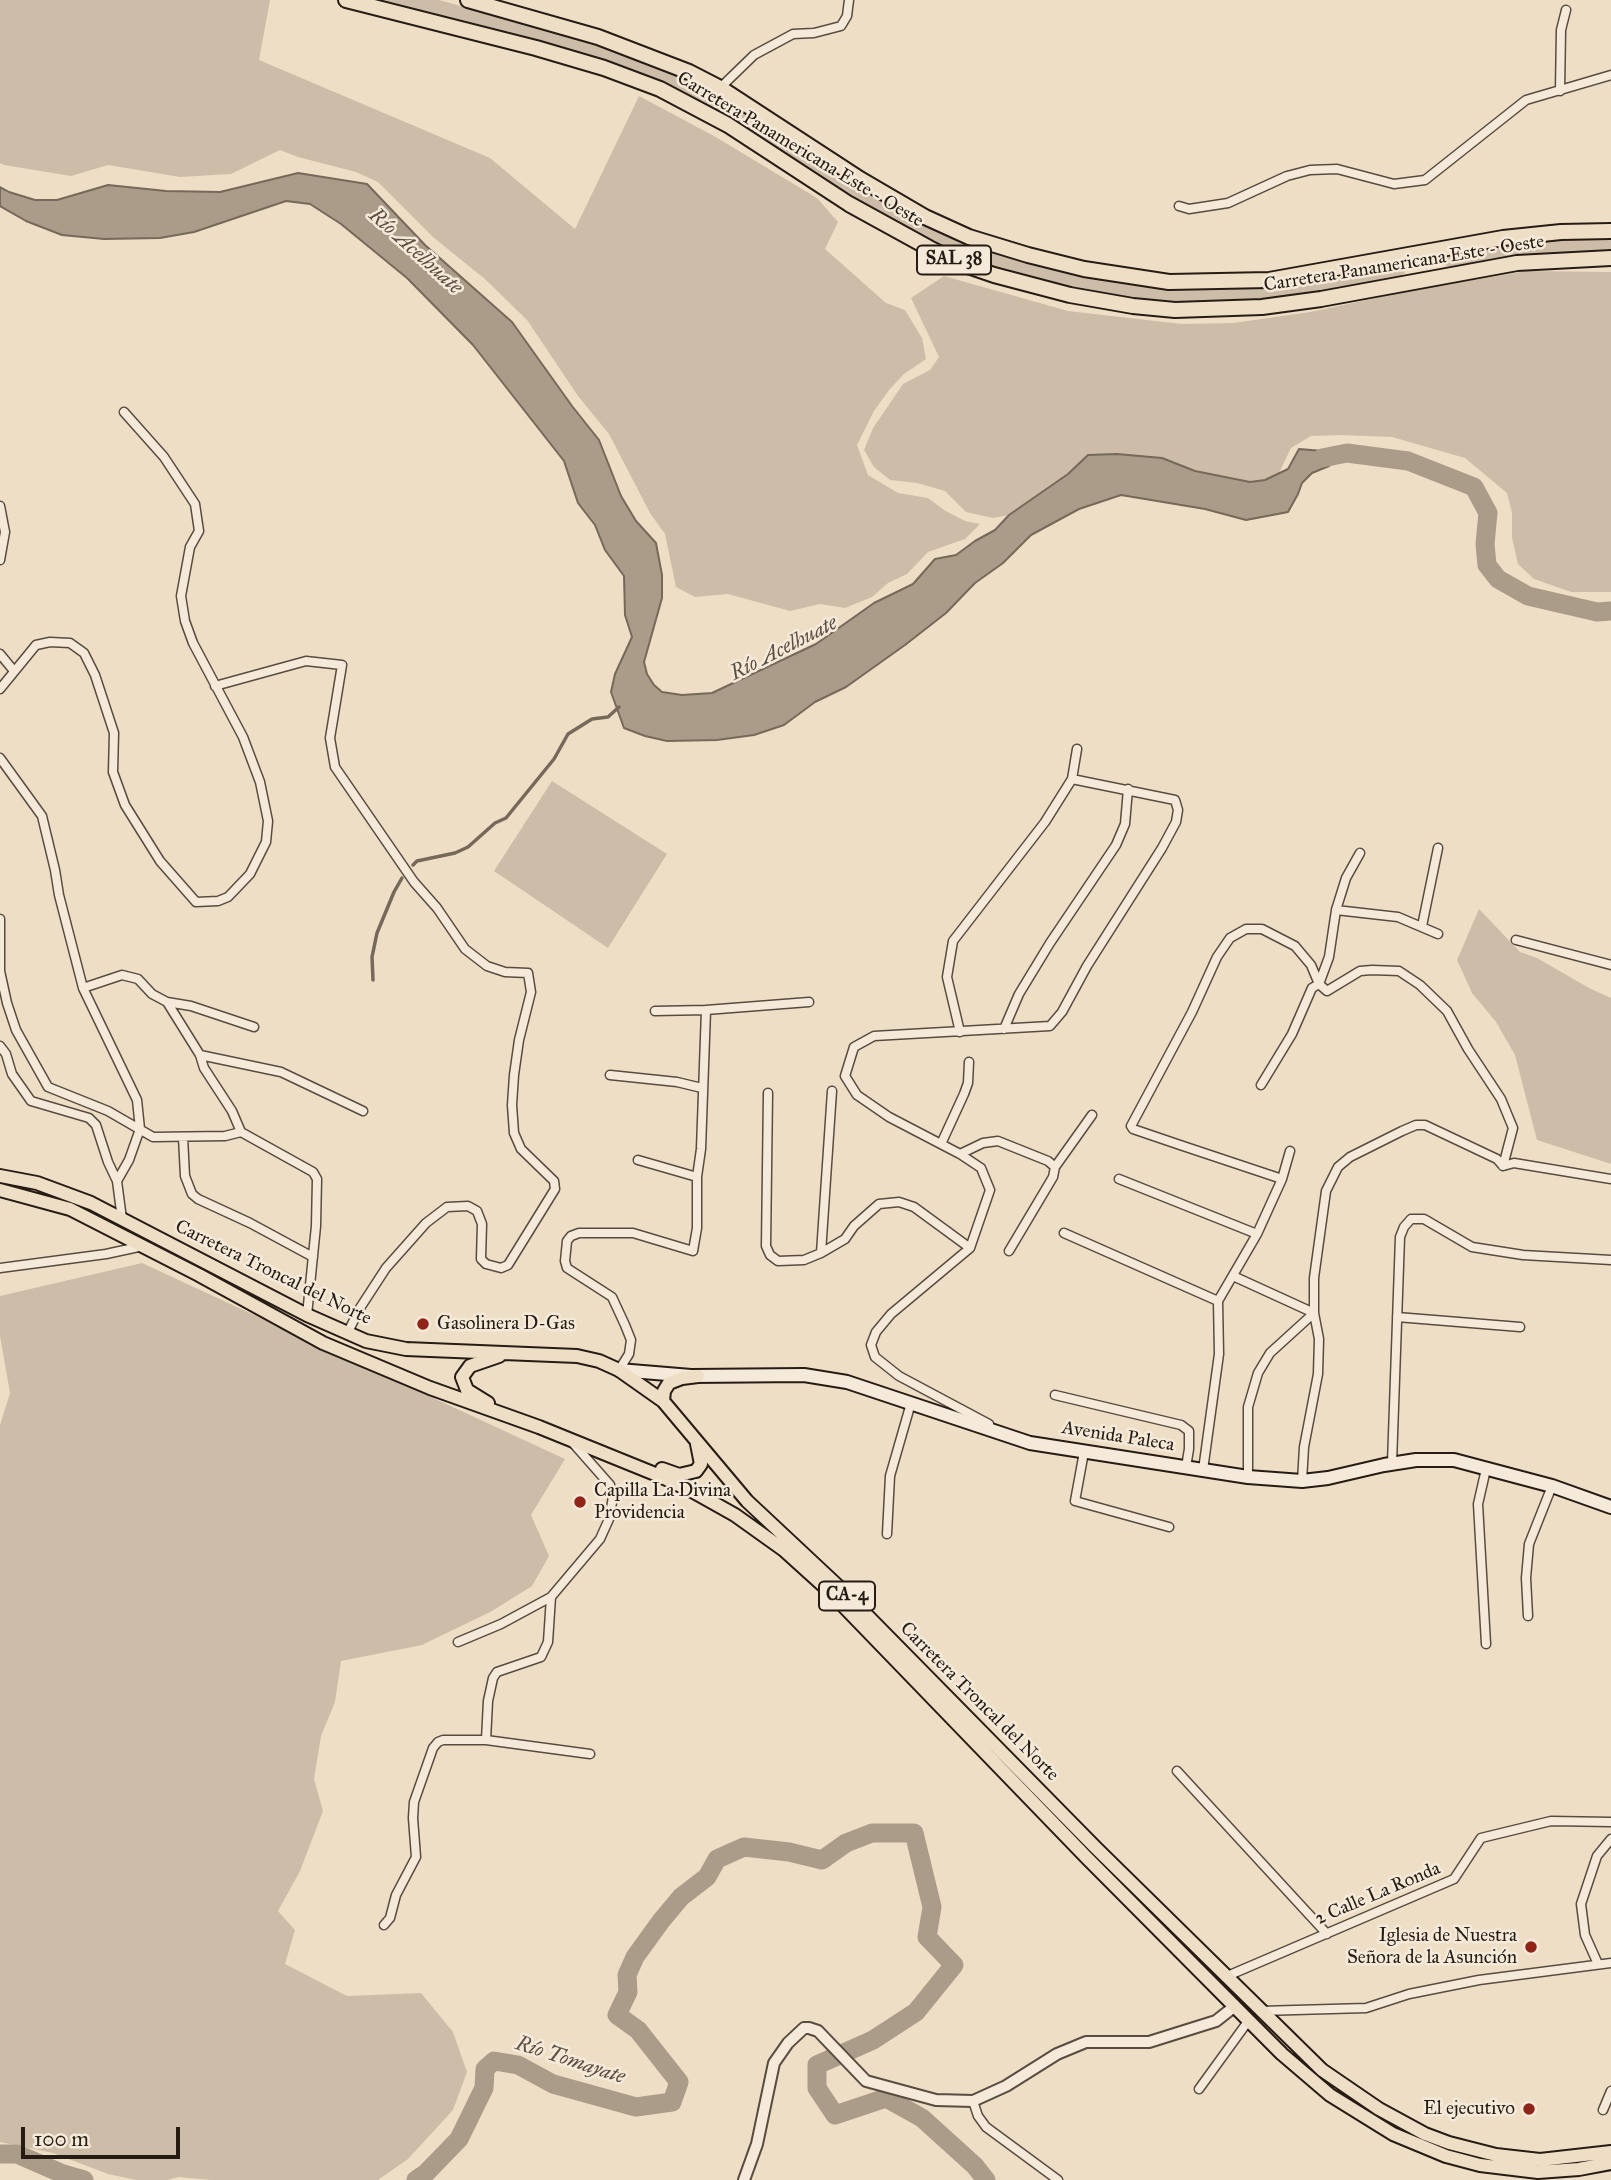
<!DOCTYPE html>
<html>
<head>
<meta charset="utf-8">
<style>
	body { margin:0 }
	#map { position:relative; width:1611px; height:2180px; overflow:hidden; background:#efdec6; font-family:"IM FELL Great Primer",serif }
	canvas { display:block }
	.scale { position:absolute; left:21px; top:2127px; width:159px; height:32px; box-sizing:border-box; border:4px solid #261c14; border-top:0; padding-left:9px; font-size:21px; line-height:24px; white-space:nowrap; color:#261c14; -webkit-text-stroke:5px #f5eada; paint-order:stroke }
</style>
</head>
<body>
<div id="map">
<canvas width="1611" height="2180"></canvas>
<div class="scale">100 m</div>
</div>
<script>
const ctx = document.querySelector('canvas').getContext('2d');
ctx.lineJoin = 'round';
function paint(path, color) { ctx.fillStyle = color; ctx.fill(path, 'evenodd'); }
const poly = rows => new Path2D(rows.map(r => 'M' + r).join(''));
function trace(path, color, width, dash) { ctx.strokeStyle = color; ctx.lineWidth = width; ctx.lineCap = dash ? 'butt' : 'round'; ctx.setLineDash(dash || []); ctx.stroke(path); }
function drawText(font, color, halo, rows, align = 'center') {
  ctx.font = font + ' "IM FELL Great Primer",serif'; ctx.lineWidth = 5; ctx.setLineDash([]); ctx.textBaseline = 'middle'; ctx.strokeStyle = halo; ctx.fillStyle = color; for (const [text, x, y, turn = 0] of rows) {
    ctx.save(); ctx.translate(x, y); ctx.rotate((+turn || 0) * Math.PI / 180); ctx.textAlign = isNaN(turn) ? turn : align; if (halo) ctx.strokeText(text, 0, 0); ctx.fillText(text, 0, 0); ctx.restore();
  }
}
const green = poly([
	[0,0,270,0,259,60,490,158,575,229,639,96,714,136,817,198,838,222,825,249,886,303,905,310,922,338,926,359,904,374,889,390,874,411,857,445,868,475,898,493,928,498,944,510,965,521,980,524,965,539,928,552,907,574,888,583,872,597,845,608,820,604,790,611,728,594,695,597,676,587,665,534,650,513,609,434,578,396,527,320,486,280,433,237,378,182,356,172,298,157,280,150,231,174,180,177,108,165,71,176,4,165,0,163],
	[379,0,439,0,593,42,676,73,717,94,950,234,1012,258,1059,271,1115,282,1204,288,1248,288,1311,280,1403,263,1405,273,1397,278,1325,292,1248,301,1199,303,1128,299,1026,279,957,255,905,226,849,194,740,123,683,91,613,63],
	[1611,236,1611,251,1527,254,1449,267,1444,265,1443,262,1444,254,1448,252,1568,237],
	[1527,271,1611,272,1611,592,1571,592,1534,579,1518,564,1512,538,1512,513,1507,493,1465,458,1392,437,1341,435,1311,436,1291,448,1279,473,1265,480,1250,482,1195,471,1162,458,1088,455,1068,474,1009,515,993,518,966,512,945,491,917,483,890,480,874,467,864,450,873,428,903,384,930,370,939,357,911,298,944,276,1068,311,1182,324,1233,323,1310,312,1414,290],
	[552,781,667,854,608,948,494,871],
	[1479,909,1520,952,1537,958,1589,988,1611,998,1611,1164,1537,1140,1515,1055,1496,1022,1472,993,1457,960],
	[142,1263,565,1459,531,1515,549,1556,532,1586,492,1611,422,1645,341,1661,335,1702,321,1736,314,1779,323,1811,300,1871,278,1911,295,1930,285,1964,347,1996,421,1993,453,2032,467,2072,453,2110,408,2159,378,2180,211,2180,178,2177,168,2180,136,2180,108,2174,53,2153,0,2142,0,1425,10,1393,0,1336,0,1296]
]);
const water = poly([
	[298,173,367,184,425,245,512,322,572,406,599,440,621,496,636,521,656,543,662,575,662,598,644,662,647,674,654,685,662,692,682,695,712,693,816,644,874,603,913,584,935,559,956,555,975,541,995,530,1009,515,1068,474,1088,455,1117,454,1162,458,1195,471,1250,482,1265,480,1288,469,1299,449,1347,453,1329,466,1312,473,1302,483,1298,494,1288,512,1246,520,1205,509,1121,495,1079,509,1031,535,1003,563,975,583,946,613,905,645,846,687,815,702,784,725,754,735,717,740,667,741,645,736,624,728,611,692,615,674,632,637,625,615,624,576,605,550,595,525,578,503,564,461,473,345,407,278,341,224,310,204,286,201,194,232,160,238,104,239,62,235,26,221,0,206,0,187,9,192,35,200,57,200,108,185,166,191,220,192,298,173]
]);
const stream = poly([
	[413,865,417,861,455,853,468,847,495,823,506,818,554,759,568,734,592,719,608,717,619,707],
	[373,980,372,957,377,933,394,892,402,878]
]);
const river = poly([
	[1322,458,1347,453,1408,461,1474,487,1488,513,1485,544,1487,565,1498,579,1528,596,1597,612,1611,611],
	[0,2154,17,2154,63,2174,84,2180],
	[416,2180,425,2174,459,2139,484,2088,485,2069,494,2061,518,2065,553,2084,636,2107,672,2102,679,2082,638,2030,617,2015,628,1992,627,1975,635,1957,661,1921,681,1897,707,1877,717,1859,744,1847,789,1852,822,1860,846,1843,872,1833,914,1833,932,1907,927,1937,954,1965,916,2012,873,2040,817,2065,817,2088,835,2115,886,2098,922,2118,975,2166,986,2180]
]);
const minor = poly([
	[720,88,754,55,793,34,814,33,841,26,847,16,849,0],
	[1560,91,1561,30,1566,10],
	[1179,206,1189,209,1228,203,1287,176,1310,170,1337,169,1394,184,1425,180,1526,100,1611,75],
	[0,506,5,532,0,560],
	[0,654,14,671],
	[215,686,306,661,342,665,330,738,335,767,414,882,437,908,465,949,487,966,505,972,528,973,531,992,519,1040,514,1075,512,1105,514,1133,521,1149,554,1181,555,1189,508,1265,501,1268,486,1264,481,1259,482,1224,477,1211,468,1206,447,1207,426,1223,386,1268,360,1308,348,1332],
	[0,689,36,645,50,642,70,643,84,653,95,675,114,733,113,772,125,805,160,861,196,902,218,901,228,897,250,874,266,842,268,821,260,782,243,737,193,643,185,621,181,596,190,547,199,531,195,504,164,457,124,412],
	[0,758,42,816,55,870,59,895,83,988,137,1100,140,1129,129,1160,117,1181],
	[1336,910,1398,917,1438,934],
	[0,919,0,971,7,1003,16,1030,48,1087,108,1111,153,1137,225,1136,241,1132,313,1172,317,1179,316,1226,307,1315],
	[1422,926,1438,848],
	[1516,940,1611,965],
	[83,988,122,975,138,979,152,994,167,1002,200,1055,204,1068,232,1111,241,1132],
	[167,1002,191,1006,254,1027],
	[655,1011,706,1010],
	[1004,1029,1019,994,1050,943,1116,845,1125,824,1128,789],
	[960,1032,947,977,953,941,1045,822,1072,779,1077,749],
	[0,1046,6,1054,12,1074,31,1101,89,1118,96,1125,108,1162,117,1181,122,1219],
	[200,1055,281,1072,363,1111],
	[610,1075,677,1082,702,1088],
	[1261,1085,1292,1034,1312,988,1319,984,1329,957,1336,910,1346,878,1360,853],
	[768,1093,766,1246,770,1255,778,1261,804,1260,821,1253,845,1239,854,1226,879,1204,899,1202,914,1207,970,1248],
	[183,1137,185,1176,192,1194,198,1199,250,1223,313,1257],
	[941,1144,964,1094,968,1083,969,1062],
	[960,1154,983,1143,998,1141,1048,1161,1055,1167,1053,1177,1009,1251],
	[638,1160,697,1177],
	[1055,1167,1092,1115],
	[1119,1179,1257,1234],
	[1282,1179,1180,1145,1133,1129,1131,1126,1192,1012,1217,957,1230,938,1246,929,1262,929,1295,946,1311,965,1319,984,1327,991,1360,971,1372,970,1399,971,1420,985,1447,1011,1468,1049,1501,1099,1513,1128,1503,1166],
	[1064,1233,1218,1301],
	[821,1253,832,1091],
	[0,1268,106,1254,143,1246],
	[1233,1276,1314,1313,1270,1353,1258,1373,1248,1407,1248,1477],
	[1397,1317,1520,1327],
	[619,1370,629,1354,631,1340,625,1325,612,1297,567,1268,565,1261,567,1241,571,1236,579,1233,633,1233,693,1251,697,1228,697,1177,701,1149,706,1010,809,1002],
	[1055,1395,1181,1425,1189,1431,1189,1449,1186,1467],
	[989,1424,899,1376,875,1357,871,1345,876,1332,891,1314,970,1248,990,1190,981,1168,960,1154,889,1117,857,1095,845,1076,854,1047,874,1036,1050,1026,1062,1012,1087,966,1162,848,1176,822,1178,810,1175,800,1072,779],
	[1084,1452,1075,1501,1169,1527],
	[1392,1463,1400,1237,1404,1227,1411,1219,1424,1219,1472,1247,1523,1255,1611,1260],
	[1486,1469,1478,1504,1486,1644],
	[1203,1470,1219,1354,1218,1301,1257,1234,1282,1179,1290,1151],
	[1302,1481,1304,1447,1318,1374,1319,1339,1314,1313,1314,1278,1326,1191,1338,1167,1350,1157,1402,1131,1416,1125,1425,1125,1497,1159,1503,1166,1514,1163,1611,1179],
	[887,1534,890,1476,911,1403],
	[551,1597,548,1642,541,1657,497,1672,493,1678,488,1701,486,1740,590,1754],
	[1528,1616,1526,1578,1529,1544,1552,1486],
	[458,1642,501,1624,551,1597,600,1539,609,1519,613,1497,610,1485,573,1443],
	[1177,1771,1327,1934],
	[384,1925,390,1918,396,1895,416,1857,413,1818,414,1802,433,1748,438,1742,443,1740,486,1740],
	[1598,1964,1585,1935,1581,1904,1597,1856,1611,1839],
	[1225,1977,1454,1879,1481,1838,1551,1821,1611,1822],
	[1260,2011,1366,2008,1409,1994,1479,1980,1611,1963],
	[1199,2089,1249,2020],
	[973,2101,978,2116,986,2127,1058,2180],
	[1603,2110,1611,2091]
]);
const tertiary = poly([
	[744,2180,757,2144,774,2063,788,2043,804,2028,809,2028,818,2031,866,2081,936,2100,973,2101,1006,2086,1057,2054,1086,2042,1149,2042,1216,2021,1235,2006]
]);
const secondary = poly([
	[619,1370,691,1376,804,1375,847,1382,1030,1443,1248,1477,1302,1481,1328,1478,1384,1465,1416,1460,1454,1460,1552,1486,1611,1507]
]);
const primary = poly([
	[0,1176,37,1183,91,1203,307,1315,366,1341,406,1349,577,1356,599,1361,619,1370,663,1401,747,1501,841,1589,1096,1848,1322,2070,1379,2109,1425,2134,1449,2143,1496,2155,1540,2160,1611,2152],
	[0,1190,70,1209,199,1275,323,1343,430,1388,539,1427,660,1476,694,1492,735,1515,784,1550,826,1588,1087,1858,1282,2054,1330,2095,1393,2134,1446,2156,1480,2165,1538,2172,1579,2169,1611,2163],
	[663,1401,664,1391,669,1383,682,1378,698,1376],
	[488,1403,467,1390,462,1377,470,1366,499,1356],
	[662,1469,679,1475,696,1471,701,1464,697,1444]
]);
const trunk = poly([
	[346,0,536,48,604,68,660,89,728,125,849,204,929,248,959,263,994,275,1070,295,1133,306,1175,310,1262,307,1321,299,1517,263,1611,258],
	[468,0,598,37,689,72,722,89,860,179,925,217,969,237,1028,255,1084,269,1169,282,1269,280,1503,238,1561,232,1611,231]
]);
const markers = [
	[423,1324,7,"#8f2418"],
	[580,1502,7,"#8f2418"],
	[1531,1947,7,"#8f2418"],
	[1529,2109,7,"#8f2418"]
];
const shields = [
	[954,260,74],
	[847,1596,56]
];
const shieldNames = [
	["SAL 38",954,260],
	["CA-4",847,1596]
];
const streetNames = [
	["Carretera Panamericana Este - Oeste",800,150,31],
	["Carretera Panamericana Este - Oeste",1404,264,-9],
	["Carretera Troncal del Norte",273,1273,26],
	["Avenida Paleca",1118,1437,9],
	["Carretera Troncal del Norte",979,1702,45],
	["2 Calle La Ronda",1378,1894,-23]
];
const poiNames = [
	["Gasolinera D-Gas",437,1324],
	["Capilla La Divina",594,1491],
	["Providencia",594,1513],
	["Iglesia de Nuestra",1517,1936,"right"],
	["Señora de la Asunción",1517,1958,"right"],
	["El ejecutivo",1515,2109,"right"]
];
const waterNames = [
	["Río Acelhuate",415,252,42],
	["Río Acelhuate",784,649,-27],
	["Río Tomayate",570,2061,18]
];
paint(green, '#cdbda8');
paint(water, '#ab9c89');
trace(water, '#76695a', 2);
trace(stream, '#76695a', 3.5);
trace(river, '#ab9c89', 19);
trace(minor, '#584c40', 11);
trace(tertiary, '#584c40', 14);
trace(secondary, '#261c14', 16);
trace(primary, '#261c14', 16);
trace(trunk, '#261c14', 18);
trace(minor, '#f5eada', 8);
trace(tertiary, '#f5eada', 10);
trace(secondary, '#f5eada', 12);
trace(primary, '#efdec6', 12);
trace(trunk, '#efdec6', 14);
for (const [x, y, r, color] of markers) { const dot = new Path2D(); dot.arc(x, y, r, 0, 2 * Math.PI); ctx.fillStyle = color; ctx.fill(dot); trace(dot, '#f5eada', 2.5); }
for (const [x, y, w] of shields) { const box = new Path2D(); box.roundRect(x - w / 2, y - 14.5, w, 29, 5); ctx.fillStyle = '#f5eada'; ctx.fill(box); trace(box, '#261c14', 2); }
drawText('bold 18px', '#261c14', null, shieldNames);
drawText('19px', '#261c14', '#f5eada', streetNames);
drawText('19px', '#261c14', '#f5eada', poiNames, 'left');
drawText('italic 21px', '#5b4f43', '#f5eada', waterNames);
</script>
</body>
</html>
